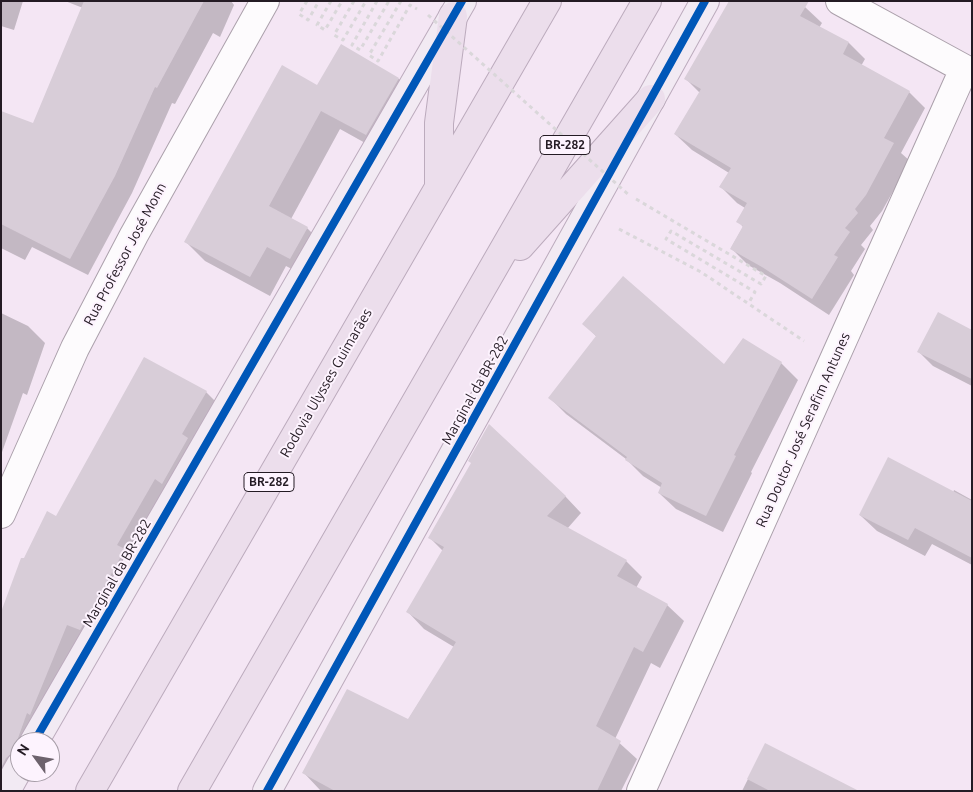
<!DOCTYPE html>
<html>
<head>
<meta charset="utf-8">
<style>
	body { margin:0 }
	#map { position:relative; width:973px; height:792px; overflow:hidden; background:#f4e6f4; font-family:Ubuntu,sans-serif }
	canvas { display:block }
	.frame { position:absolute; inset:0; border:2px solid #241b24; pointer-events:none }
	.north { position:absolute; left:10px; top:732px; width:50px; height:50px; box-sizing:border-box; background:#fdf3fe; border:1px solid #a69da7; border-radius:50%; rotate:302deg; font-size:14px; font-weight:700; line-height:20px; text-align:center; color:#241b24 }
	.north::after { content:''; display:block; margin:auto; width:18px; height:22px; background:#6d626d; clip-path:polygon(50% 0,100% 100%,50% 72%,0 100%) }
</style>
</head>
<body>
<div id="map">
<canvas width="973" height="792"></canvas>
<div class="frame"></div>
<div class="north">N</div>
</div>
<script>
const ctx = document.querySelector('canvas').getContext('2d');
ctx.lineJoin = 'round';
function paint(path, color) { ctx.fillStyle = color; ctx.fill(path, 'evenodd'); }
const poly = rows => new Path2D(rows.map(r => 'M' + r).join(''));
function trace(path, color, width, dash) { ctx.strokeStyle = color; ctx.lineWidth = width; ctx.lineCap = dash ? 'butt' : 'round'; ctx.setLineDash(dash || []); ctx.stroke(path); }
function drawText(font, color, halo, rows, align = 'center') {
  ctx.font = font + ' Ubuntu,sans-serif'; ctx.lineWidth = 4; ctx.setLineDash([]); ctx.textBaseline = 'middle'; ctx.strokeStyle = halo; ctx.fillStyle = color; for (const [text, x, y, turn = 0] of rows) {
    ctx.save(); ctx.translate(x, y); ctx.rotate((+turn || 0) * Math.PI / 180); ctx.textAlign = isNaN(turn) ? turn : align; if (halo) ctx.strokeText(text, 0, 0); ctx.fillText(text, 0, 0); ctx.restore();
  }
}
const shadow = poly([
	[1,1,23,1,14,30,1,26],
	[65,1,231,1,234,5,220,37,213,33,175,104,172,103,132,193,88,275,32,247,25,260,1,248,1,112,34,125,83,8],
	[805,7,822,23,819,28,849,43,865,59,861,66,909,92,925,108,901,153,910,161,882,211,870,226,873,230,861,245,865,249,851,271,854,275,829,315,780,283,748,265,731,248,743,227,738,221,745,208,737,203,721,187,729,173,692,150,675,134,700,93,686,79],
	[399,79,418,98,385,154,340,129,291,219,307,228,326,247,309,278,286,266,270,296,205,261,186,242,318,87],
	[1,313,28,326,45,343,27,395,23,393,1,455],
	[583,323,724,366,781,363,798,380,751,472,752,473,723,532,676,509,659,493,662,488,643,476,626,459,566,414,550,398,597,337],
	[972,331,972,386,933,366,919,352],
	[206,392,224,410,41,742,20,742,20,768,1,791,1,617,24,560,56,517],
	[954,490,972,500,972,565,932,544,925,556,877,531,860,515,953,493],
	[565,496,581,513,567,529,626,561,642,577,636,588,667,605,684,621,660,668,651,663,615,739,637,759,621,791,320,790,304,773,408,720,454,647,424,629,408,612,443,551,429,537],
	[765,745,846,791,742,791]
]);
const building = poly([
	[84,1,204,1,157,88,155,87,115,176,70,259,1,224,1,111,33,123],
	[729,1,809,1,800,16,849,42,843,54,910,91,884,138,894,143,866,195,855,209,858,213,845,228,850,232,834,255,838,257,812,299,762,267,730,249,743,226,736,222,747,203,719,187,731,168,674,134,701,89,684,79],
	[341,44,399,78,366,135,321,111,269,206,308,227,290,259,267,247,250,277,184,242,282,65,317,85],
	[623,276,724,364,743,338,782,362,734,455,736,456,706,516,658,493,662,483,625,460,627,457,548,398,596,336,582,324],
	[938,312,972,330,972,379,917,352],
	[144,357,207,391,182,434,188,438,162,484,155,479,117,545,125,549,80,630,67,625,30,715,27,713,13,752,6,758,1,768,1,612,21,558,24,558,47,511,56,516],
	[489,424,566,496,547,516,627,560,617,576,668,604,643,652,634,647,596,726,621,741,597,791,335,791,302,773,347,689,408,719,456,642,406,612,444,547,428,538,471,463,468,461],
	[888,457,972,501,972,558,915,528,908,540,859,515],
	[765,743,859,791,770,791,747,779]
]);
const path = poly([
	[307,1,299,14,308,20,319,1],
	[331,1,317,25,325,30,342,1],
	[354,1,334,35,343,40,366,1],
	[377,1,352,45,360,50,389,1],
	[401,1,369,55,378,61,410,5,417,9],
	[636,199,766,276,761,284,671,231,666,239,755,292,748,304],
	[619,229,701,272,804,341]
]);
const street = poly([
	[1,514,75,348,134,235,265,1]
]);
const secondary = poly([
	[840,1,972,73],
	[641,791,964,69]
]);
const primary = poly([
	[34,742,462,1],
	[6,791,20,766],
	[267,791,705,1]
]);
const highway = poly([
	[439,187,439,123,453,16],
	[520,246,651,99],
	[90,791,547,1],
	[192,791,647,1]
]);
const pathBridge = poly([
	[428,15,630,196]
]);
const cycleway = poly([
	[34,742,462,1],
	[267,791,705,1]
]);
const shields = [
	[565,145,50],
	[269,482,50]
];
const shieldNames = [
	["BR-282",565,145],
	["BR-282",269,482]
];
const streetNames = [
	["Rua Professor José Monn",125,254,-62],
	["Rodovia Ulysses Guimarães",326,383,-60],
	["Marginal da BR-282",475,390,-61],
	["Rua Doutor José Serafim Antunes",803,430,-66],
	["Marginal da BR-282",117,573,-60]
];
paint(shadow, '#0003');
paint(building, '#d8cdd8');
trace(street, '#aba0ab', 30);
trace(secondary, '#aba0ab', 30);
trace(primary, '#bcabbd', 30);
trace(highway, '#bcabbd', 30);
trace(path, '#dad7da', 3, [4, 4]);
trace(street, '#fdfbfd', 28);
trace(secondary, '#fdfbfd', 28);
trace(primary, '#f2eaf3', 28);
trace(highway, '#ecdeec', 28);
trace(pathBridge, '#dad7da', 3, [4, 4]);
trace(cycleway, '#0057b8', 8);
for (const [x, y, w] of shields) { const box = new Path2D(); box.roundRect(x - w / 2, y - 9.5, w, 19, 4); ctx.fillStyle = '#fdf3fe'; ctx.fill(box); trace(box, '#241b24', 1); }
drawText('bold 12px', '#241b24', null, shieldNames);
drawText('14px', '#241b24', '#fdf3fe', streetNames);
</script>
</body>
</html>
